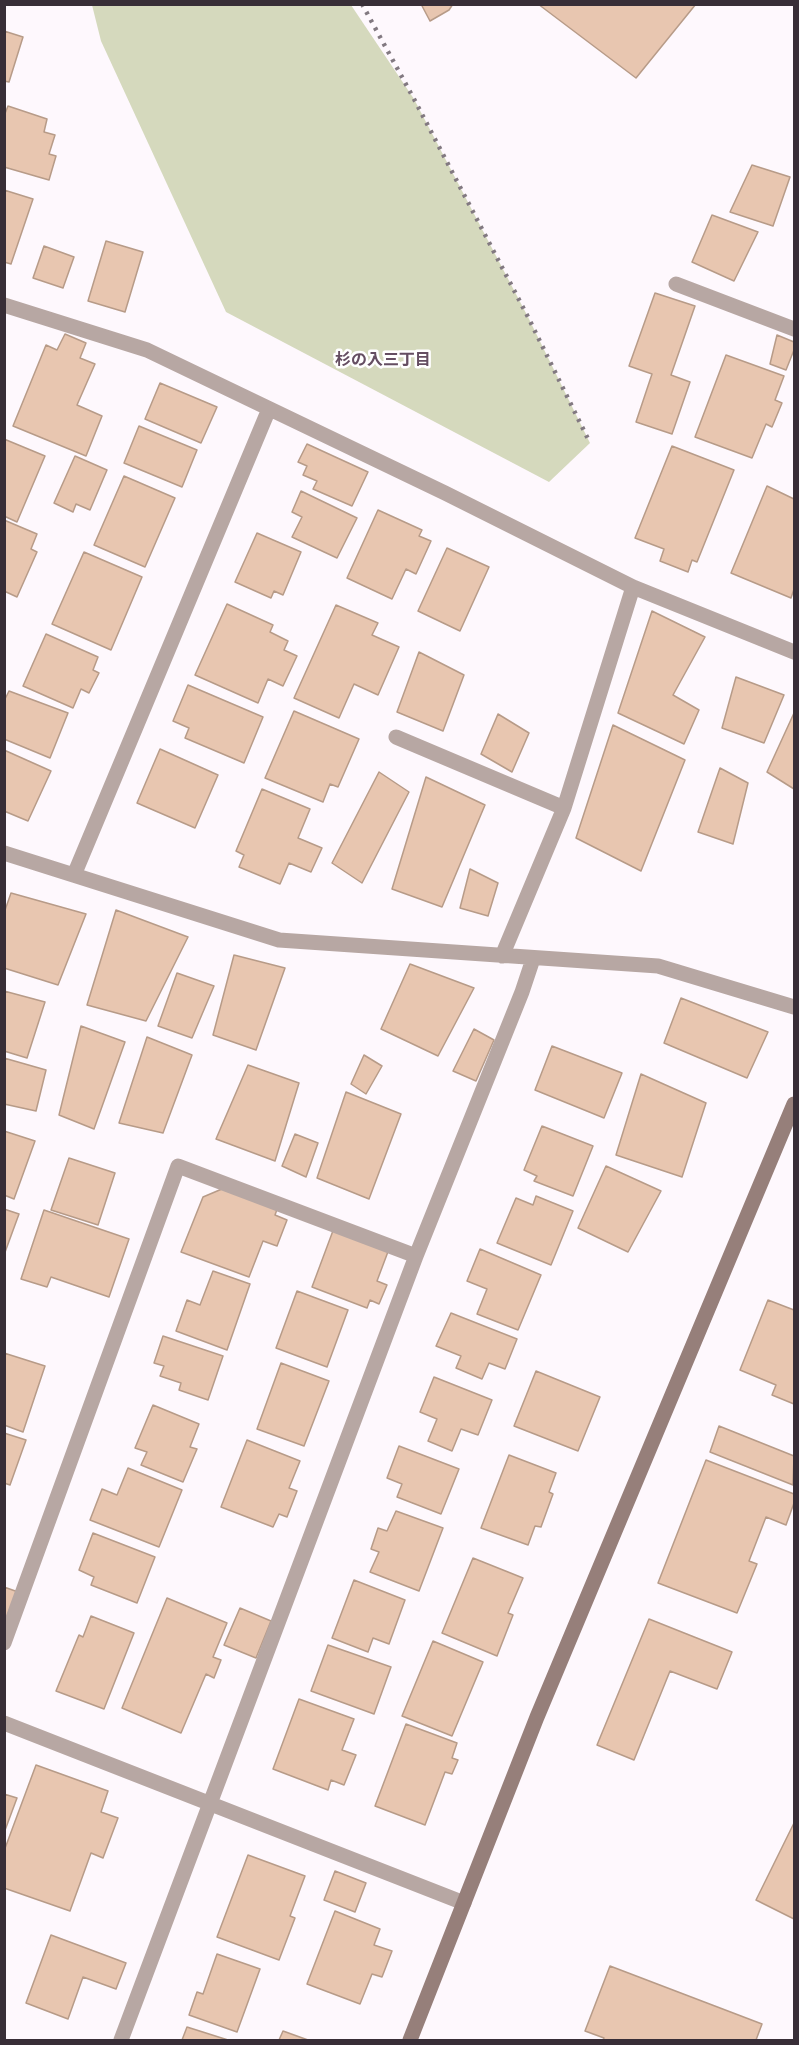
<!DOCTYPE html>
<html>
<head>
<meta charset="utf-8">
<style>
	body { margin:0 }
	#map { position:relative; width:799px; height:2045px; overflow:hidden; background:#fef8fd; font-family:"Open Sans",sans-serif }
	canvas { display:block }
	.frame { position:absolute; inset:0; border:6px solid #382e37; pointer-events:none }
</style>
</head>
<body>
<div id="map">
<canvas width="799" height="2045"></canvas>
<div class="frame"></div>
</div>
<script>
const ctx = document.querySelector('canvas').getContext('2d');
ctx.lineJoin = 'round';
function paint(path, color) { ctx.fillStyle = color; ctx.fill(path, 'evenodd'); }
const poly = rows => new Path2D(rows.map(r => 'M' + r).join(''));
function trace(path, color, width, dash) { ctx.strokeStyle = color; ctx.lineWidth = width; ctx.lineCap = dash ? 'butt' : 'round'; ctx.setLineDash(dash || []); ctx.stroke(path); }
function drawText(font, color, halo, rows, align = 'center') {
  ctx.font = font + ' "Open Sans","Noto Sans JP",sans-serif'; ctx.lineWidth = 5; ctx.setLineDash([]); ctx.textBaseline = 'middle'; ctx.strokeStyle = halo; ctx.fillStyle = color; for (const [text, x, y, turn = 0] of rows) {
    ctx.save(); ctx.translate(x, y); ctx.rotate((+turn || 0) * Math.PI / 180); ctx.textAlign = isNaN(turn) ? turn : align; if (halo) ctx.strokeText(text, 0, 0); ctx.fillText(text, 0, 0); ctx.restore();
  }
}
const green = poly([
	[92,5,351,5,414,99,528,317,590,443,549,482,226,312,101,41]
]);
const building = poly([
	[421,4,453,4,449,10,430,21,421,4],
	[538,4,696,4,636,78,538,4],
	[4,31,23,37,9,82,4,81,4,31],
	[8,106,47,119,44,132,55,135,49,154,56,156,49,180,4,167,4,116,8,106],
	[752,165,790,177,773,226,730,212,752,165],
	[4,190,33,199,11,264,4,262,4,190],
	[712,215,758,232,734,281,692,262,712,215],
	[106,241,143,252,125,312,88,301,106,241],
	[44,246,74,257,63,288,33,278,44,246],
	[655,293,695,306,671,375,690,382,672,434,636,422,652,374,629,366,655,293],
	[65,334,86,343,80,358,95,364,77,405,102,416,86,456,13,426,46,345,57,350,65,334],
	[777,335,794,342,794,350,786,370,770,364,777,335],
	[726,355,784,376,775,400,782,403,772,427,766,424,752,458,695,437,726,355],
	[160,383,217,407,201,443,145,419,160,383],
	[139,426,197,450,182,487,124,463,139,426],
	[4,439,45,456,17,522,4,516,4,439],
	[307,444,368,472,352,506,313,489,317,481,303,475,307,466,298,462,307,444],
	[672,446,734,470,697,562,692,560,688,572,660,561,664,549,635,538,672,446],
	[75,456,107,470,90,510,76,504,73,512,54,503,75,456],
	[124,476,175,498,145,567,94,545,124,476],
	[767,486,794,499,794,589,791,598,731,573,767,486],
	[301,491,357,518,337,558,292,537,302,517,292,512,301,491],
	[378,510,422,530,419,536,431,541,416,574,406,569,392,599,347,578,378,510],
	[4,520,37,534,31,549,37,552,17,597,4,591,4,520],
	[257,533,301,552,283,595,274,591,271,598,235,582,257,533],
	[447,548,489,567,460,631,418,611,447,548],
	[84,552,142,577,111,650,52,624,84,552],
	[227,604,273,625,270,632,288,641,284,650,297,656,283,686,268,679,258,703,195,675,227,604],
	[336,605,378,623,372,635,399,647,378,695,354,684,339,718,294,698,336,605],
	[652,611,705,637,673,695,699,710,684,744,618,713,652,611],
	[46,634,98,657,93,670,99,673,89,693,81,689,73,708,23,686,46,634],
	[419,652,464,675,443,731,397,712,419,652],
	[736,677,784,695,764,743,722,728,736,677],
	[188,685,263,717,244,763,185,738,189,728,173,721,188,685],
	[9,691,68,713,50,758,4,739,4,701,9,691],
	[294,711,359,739,338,787,330,784,323,802,265,778,294,711],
	[794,713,794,789,767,772,794,713],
	[498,714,529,733,512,772,481,754,498,714],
	[613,725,685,760,641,871,576,838,613,725],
	[160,749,218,775,195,828,137,803,160,749],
	[4,750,51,771,28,821,4,811,4,750],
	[720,768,748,783,733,844,698,832,720,768],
	[379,772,409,792,362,883,332,863,379,772],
	[426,777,485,805,442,907,392,889,426,777],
	[262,789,310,809,298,838,322,848,311,872,289,863,280,884,239,867,244,855,236,851,262,789],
	[470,869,498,883,488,916,460,908,470,869],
	[11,893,86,914,58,985,4,968,4,913,11,893],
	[116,910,188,937,146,1021,87,1005,116,910],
	[234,955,285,968,256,1050,213,1035,234,955],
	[410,964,474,988,438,1056,381,1029,410,964],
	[177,973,214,986,192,1038,158,1026,177,973],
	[4,991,45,1002,27,1058,4,1051,4,991],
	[681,998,768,1032,747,1078,664,1043,681,998],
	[81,1026,125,1042,94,1129,59,1115,81,1026],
	[474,1029,494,1040,476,1081,453,1071,474,1029],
	[147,1037,192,1055,163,1133,119,1123,147,1037],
	[552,1046,622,1073,604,1118,535,1090,552,1046],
	[364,1055,382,1066,366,1094,351,1084,364,1055],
	[4,1058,46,1070,36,1111,4,1104,4,1058],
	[248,1065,299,1083,275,1161,216,1139,248,1065],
	[641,1074,706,1103,682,1177,616,1155,641,1074],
	[346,1092,401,1114,369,1199,317,1178,346,1092],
	[542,1126,593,1146,573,1196,534,1181,537,1176,524,1170,542,1126],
	[4,1131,35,1141,14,1199,4,1195,4,1131],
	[295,1134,318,1143,306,1177,282,1166,295,1134],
	[69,1158,115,1173,98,1225,51,1210,69,1158],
	[606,1166,661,1191,628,1252,578,1228,606,1166],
	[229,1186,279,1204,275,1215,287,1220,277,1246,263,1241,249,1277,181,1252,203,1197,229,1186],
	[536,1196,573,1211,551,1265,497,1243,516,1198,533,1205,536,1196],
	[4,1209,19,1214,4,1255,4,1209],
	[44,1210,129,1239,109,1297,51,1277,47,1287,21,1279,44,1210],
	[334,1228,389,1249,377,1281,387,1285,379,1304,370,1300,367,1308,312,1287,334,1228],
	[480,1249,541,1275,518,1330,477,1314,487,1289,467,1281,480,1249],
	[213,1271,250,1284,227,1350,176,1331,187,1300,200,1305,213,1271],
	[297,1291,348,1310,327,1367,276,1348,297,1291],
	[768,1300,794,1310,794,1404,772,1395,776,1385,740,1370,768,1300],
	[451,1313,517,1339,505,1369,489,1363,482,1379,456,1368,461,1356,436,1346,451,1313],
	[163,1336,223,1356,208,1400,179,1390,181,1383,160,1376,164,1366,154,1363,163,1336],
	[4,1353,45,1366,23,1432,4,1425,4,1353],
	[281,1363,329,1381,304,1446,257,1429,281,1363],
	[536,1371,600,1397,578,1451,514,1426,536,1371],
	[434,1377,492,1400,478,1435,461,1429,452,1451,428,1441,437,1419,420,1412,434,1377],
	[153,1405,199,1424,190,1447,197,1449,183,1482,141,1465,147,1452,135,1448,153,1405],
	[719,1426,794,1456,793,1485,710,1452,719,1426],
	[4,1433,26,1440,10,1485,4,1483,4,1433],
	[247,1440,300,1461,289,1488,297,1491,287,1517,279,1514,273,1527,221,1507,247,1440],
	[399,1446,459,1469,441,1514,397,1497,402,1484,387,1478,399,1446],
	[509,1455,556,1473,549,1492,553,1494,541,1527,535,1526,528,1545,481,1528,509,1455],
	[706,1460,794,1494,794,1503,786,1525,766,1517,749,1561,757,1564,737,1613,658,1583,706,1460],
	[128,1468,182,1490,159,1547,90,1520,102,1489,117,1495,128,1468],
	[396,1511,443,1528,419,1591,370,1572,379,1552,371,1549,378,1528,387,1531,396,1511],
	[93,1533,155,1557,137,1603,91,1585,94,1577,79,1570,93,1533],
	[473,1558,523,1578,508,1613,513,1615,497,1656,442,1633,473,1558],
	[354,1580,405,1600,389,1644,373,1638,368,1652,332,1638,354,1580],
	[4,1587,21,1593,4,1640,4,1587],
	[167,1598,227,1623,213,1657,221,1660,214,1678,206,1674,181,1733,122,1708,167,1598],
	[240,1608,271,1621,256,1658,224,1645,240,1608],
	[91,1616,134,1633,104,1709,56,1691,79,1635,83,1637,91,1616],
	[649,1619,732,1652,717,1689,670,1671,634,1760,597,1745,649,1619],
	[433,1641,483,1662,452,1736,402,1716,433,1641],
	[328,1645,391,1667,374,1714,311,1691,328,1645],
	[299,1699,354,1719,342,1750,356,1755,344,1785,331,1780,328,1790,273,1769,299,1699],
	[406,1724,457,1743,452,1758,458,1760,452,1774,445,1772,425,1825,375,1806,406,1724],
	[36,1765,108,1791,101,1812,118,1818,103,1858,91,1853,70,1911,4,1888,4,1851,36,1765],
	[4,1794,17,1798,4,1833,4,1794],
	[794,1823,794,1919,756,1900,794,1823],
	[248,1855,305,1876,290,1916,295,1918,279,1960,217,1937,248,1855],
	[335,1871,366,1883,355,1912,324,1900,335,1871],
	[335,1911,380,1929,374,1945,392,1951,382,1977,372,1974,360,2004,307,1984,335,1911],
	[51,1935,126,1963,116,1989,83,1977,68,2019,26,2003,51,1935],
	[217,1954,260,1969,237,2032,189,2015,197,1992,203,1994,217,1954],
	[610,1966,762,2024,756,2040,603,2040,604,2038,585,2031,610,1966],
	[187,2027,228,2040,182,2040,187,2027],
	[283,2031,308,2040,279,2040,283,2031]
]);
const street = poly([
	[676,284,794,329],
	[4,305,147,350,445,493,633,587,794,652],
	[396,737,564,808],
	[4,853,279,940,658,966,794,1007],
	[74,875,269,409],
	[502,956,564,808,633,587],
	[4,1643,178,1166,416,1256],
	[4,1723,464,1903],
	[121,2040,416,1256,522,992,533,959]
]);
const secondary = poly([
	[410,2040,537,1717,794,1104]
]);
const rail = poly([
	[362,4,414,99,528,317,590,443]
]);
const neighbourhoodNames = [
	["杉の入三丁目",383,360]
];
paint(green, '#d5d9bd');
paint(building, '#e8c6b0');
trace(building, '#b79b88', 1.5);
trace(street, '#b7a7a3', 15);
trace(secondary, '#967f7a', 15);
trace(rail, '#827981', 4.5, [3, 6]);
drawText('bold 16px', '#654e62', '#fff', neighbourhoodNames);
</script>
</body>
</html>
